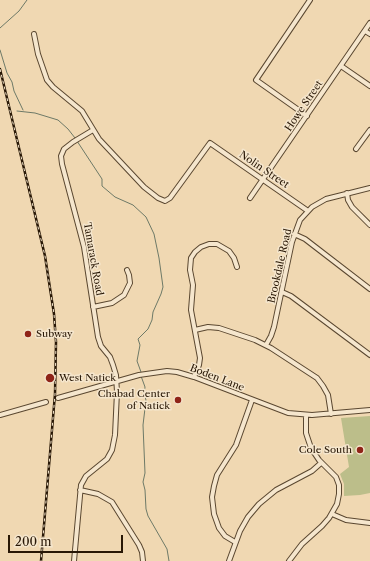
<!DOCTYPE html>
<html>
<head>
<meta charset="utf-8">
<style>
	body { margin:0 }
	#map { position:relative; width:370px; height:561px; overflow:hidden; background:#f0d8b2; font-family:"Libre Caslon Text",serif }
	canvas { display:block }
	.scale { position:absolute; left:8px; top:535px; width:115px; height:18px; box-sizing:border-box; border:2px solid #281705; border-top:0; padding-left:5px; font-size:12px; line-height:14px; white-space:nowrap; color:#281705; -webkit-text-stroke:3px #f5e6cd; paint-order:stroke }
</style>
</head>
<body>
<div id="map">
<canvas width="370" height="561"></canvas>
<div class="scale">200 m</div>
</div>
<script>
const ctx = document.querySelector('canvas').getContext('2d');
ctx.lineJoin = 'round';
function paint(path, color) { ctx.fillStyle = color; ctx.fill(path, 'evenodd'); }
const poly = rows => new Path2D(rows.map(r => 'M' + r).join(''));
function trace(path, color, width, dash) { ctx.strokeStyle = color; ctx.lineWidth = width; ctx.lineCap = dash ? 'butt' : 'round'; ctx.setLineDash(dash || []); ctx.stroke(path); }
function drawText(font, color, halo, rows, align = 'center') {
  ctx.font = font + ' "Libre Caslon Text",serif'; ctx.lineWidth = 3; ctx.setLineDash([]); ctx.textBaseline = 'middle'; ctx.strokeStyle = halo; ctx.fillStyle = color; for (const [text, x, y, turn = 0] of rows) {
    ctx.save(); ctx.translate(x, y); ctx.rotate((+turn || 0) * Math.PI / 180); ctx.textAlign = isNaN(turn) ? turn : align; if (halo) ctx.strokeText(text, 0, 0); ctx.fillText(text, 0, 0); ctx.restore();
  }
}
const green = poly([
	[370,416,370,493,360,495,344,496,344,484,340,474,349,467,341,418]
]);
const stream = poly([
	[0,28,19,11,27,0],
	[0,50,7,73,12,82,14,91,23,110],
	[17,111,35,113,58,120,68,129,75,138],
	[77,141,102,179,102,186,115,197,133,205,146,217,154,234,159,258,163,287,161,294,153,312,152,320,148,329,138,339,140,345,137,361,141,372],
	[141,376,145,387,144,394,146,400,143,425,145,473,143,482,145,490,146,509,148,516,167,549,169,561]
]);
const minor = poly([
	[365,31,370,34],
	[34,34,38,54,47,80,53,87,82,111,99,139,144,187,158,198,165,201,170,198,210,143,308,211],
	[341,66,370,86],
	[307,116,256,80,310,0],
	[356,149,370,130],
	[347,193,348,200,352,207,370,225],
	[250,198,370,23],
	[294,234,305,239,370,289],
	[282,292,291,296,370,355],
	[93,307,112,303,124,295,130,283,129,275,127,270],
	[195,330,208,327,219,328,255,340,271,348,317,378,323,386,328,395,331,414],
	[266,345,271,336,274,327,292,242,300,220,312,207,326,199,370,188],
	[194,377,199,365,200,358,191,310,193,285,190,270,191,258,195,252,201,247,209,244,217,244,229,251,234,258,237,267],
	[58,398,139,375,167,371,177,372,194,377,288,413,312,415,370,410],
	[0,415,46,402],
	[80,490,98,494,112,502,139,545,142,552,143,561],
	[332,514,346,520,370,523],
	[235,542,225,536,219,528,214,514,212,497,214,486,217,475,236,445,252,400],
	[74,561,81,485,86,476,107,459,112,450,115,435,117,392,116,375,113,365,110,357,101,346,98,337,84,247,62,164,61,156,64,149,73,142,93,130],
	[229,561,240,531,248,517,259,504,276,490,312,471,321,463],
	[289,561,302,544,322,526,329,518,337,504,339,494,339,485,336,477,319,460,311,448,306,433,306,415]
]);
const rail = poly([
	[0,69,45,256,54,314,56,342,55,394,41,561]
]);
const markers = [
	[28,334,4,"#8f2418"],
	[50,378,5,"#8f2418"],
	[178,400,4,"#8f2418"],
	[360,450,4,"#8f2418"]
];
const streetNames = [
	["Howe Street",304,106,-56],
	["Nolin Street",264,170,34],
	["Tamarack Road",93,259,80],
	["Brookdale Road",280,266,-77],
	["Boden Lane",217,378,21]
];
const poiNames = [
	["Subway",36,334],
	["West Natick",59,378],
	["Chabad Center",170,394,"right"],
	["of Natick",170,406,"right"],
	["Cole South",352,450,"right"]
];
paint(green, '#bcbe8a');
trace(stream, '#6d7967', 1);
trace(minor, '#5a4730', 6);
trace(minor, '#f5e6cd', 4);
trace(rail, '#281705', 2.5);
trace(rail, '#f5e6cd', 1, [3]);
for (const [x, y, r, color] of markers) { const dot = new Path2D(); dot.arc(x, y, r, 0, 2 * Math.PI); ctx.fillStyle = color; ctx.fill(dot); trace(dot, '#f5e6cd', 1.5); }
drawText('10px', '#281705', '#f5e6cd', streetNames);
drawText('10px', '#281705', '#f5e6cd', poiNames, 'left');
</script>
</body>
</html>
